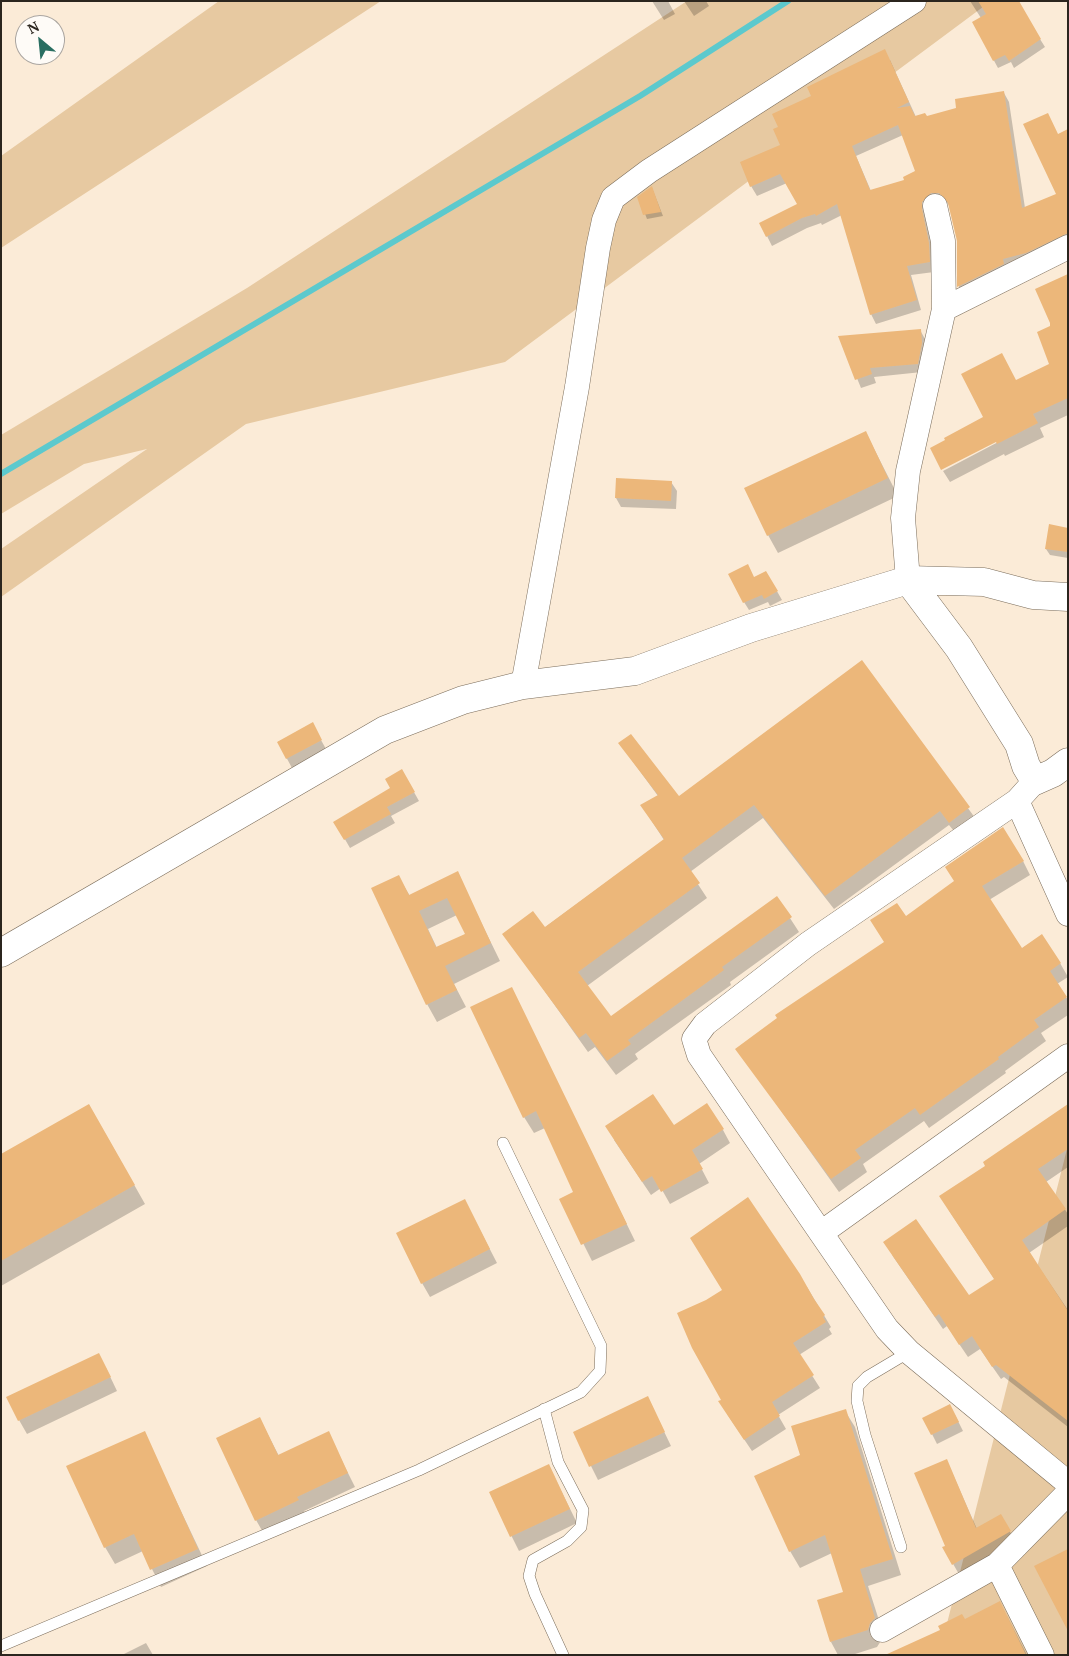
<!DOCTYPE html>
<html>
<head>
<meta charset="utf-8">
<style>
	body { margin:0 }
	#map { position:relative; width:1069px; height:1656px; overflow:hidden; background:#fbebd7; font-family:"PT Serif",serif }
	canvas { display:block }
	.frame { position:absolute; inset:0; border:2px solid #2b251e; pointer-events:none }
	.north { position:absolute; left:15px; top:15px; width:50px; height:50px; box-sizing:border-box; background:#fefbf7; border:1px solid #aaa5a0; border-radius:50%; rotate:332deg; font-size:14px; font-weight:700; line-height:20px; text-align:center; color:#2b251e }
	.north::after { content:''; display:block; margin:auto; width:18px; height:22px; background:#296e61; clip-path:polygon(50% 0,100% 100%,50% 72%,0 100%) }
</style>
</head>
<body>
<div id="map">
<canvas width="1069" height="1656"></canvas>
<div class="frame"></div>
<div class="north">N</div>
</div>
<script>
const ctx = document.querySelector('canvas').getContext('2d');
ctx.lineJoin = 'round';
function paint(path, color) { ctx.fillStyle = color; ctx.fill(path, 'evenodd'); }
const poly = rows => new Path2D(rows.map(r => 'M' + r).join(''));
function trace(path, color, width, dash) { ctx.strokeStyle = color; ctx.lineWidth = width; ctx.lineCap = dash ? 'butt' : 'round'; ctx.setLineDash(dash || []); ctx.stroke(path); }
const green = poly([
	[219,1,381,1,1,248,1,156],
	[687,1,991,1,505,362,246,424,1,597,1,549,147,449,84,464,1,514,1,435,247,288],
	[1068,1145,1068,1655,939,1655]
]);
const shadow = poly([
	[652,1,668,1,675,14,664,20],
	[684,1,706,1,709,6,694,16],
	[970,1,1016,1,1045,47,1014,68,1011,62,998,68,973,22,981,18],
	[890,60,916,117,927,118,1004,93,1009,102,1025,208,1057,195,1058,135,1068,131,1068,245,964,296,959,287,958,240,951,207,946,202,937,202,934,272,911,275,921,310,876,324,871,314,842,215,822,225,821,223,807,228,772,246,767,236,799,204,787,183,757,196,751,186,781,146],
	[903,135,917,171,906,181,871,191,856,156],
	[652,188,663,216,647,219,639,198],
	[1068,275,1068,415,1040,428,1044,437,1005,456,1004,454,950,482,943,471,1002,440,985,417,1016,381,1050,365,1052,327],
	[920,330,925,339,922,372,874,377,876,383,861,388,840,337],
	[866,433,898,496,778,553,768,535],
	[671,482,677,491,676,509,621,507,616,498],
	[1068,529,1068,558,1050,555,1046,549],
	[766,572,782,600,770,606,768,602,749,610,744,602,754,578],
	[862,662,978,822,958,836,949,825,834,909,763,818,690,872,707,898,587,986,610,1018,777,898,799,932,730,982,731,985,635,1054,638,1059,616,1075,595,1047,588,1052,504,934,544,928,664,840,642,806,658,796,620,744,679,798],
	[312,724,326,749,292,768,278,742],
	[402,771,419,801,391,816,395,823,350,848,335,822,392,789],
	[1023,861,1030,875,989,900,1021,949,1041,936,1060,963,1068,977,1057,984,1068,1000,1068,1015,1041,1033,1046,1041,1005,1071,1006,1073,929,1128,924,1121,863,1164,867,1172,839,1192,737,1049,885,943,905,918],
	[457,873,500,961,454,984,466,1007,437,1022,427,1004,398,876,410,896],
	[457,915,466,934,437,948,428,929],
	[511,988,635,1241,592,1261,561,1199,575,1192,545,1128,534,1133,524,1117],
	[89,1105,145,1204,1,1286,1,1155],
	[1068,1105,1068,1167,1046,1182,1068,1214,1068,1226,1029,1253,1068,1310,1068,1427,1004,1377,1001,1379,980,1349,968,1357,947,1326,943,1329,892,1255,968,1297,995,1280,948,1209,987,1166],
	[674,1126,723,1130,730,1143,699,1164,709,1183,670,1204,661,1188,651,1195,614,1140],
	[465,1201,497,1263,430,1297,422,1283],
	[807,1287,831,1327,829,1329,832,1334,799,1355,820,1388,778,1415,786,1429,752,1451,727,1414],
	[106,1368,117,1391,27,1434,19,1420],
	[648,1398,671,1446,598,1480,574,1432],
	[845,1411,855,1427,901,1575,868,1586,884,1636,877,1647,852,1655,838,1655,831,1642,844,1592,832,1553,800,1568,790,1551,801,1456],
	[955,1415,963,1431,937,1444,924,1418],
	[260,1419,279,1456,328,1433,355,1487,304,1511,306,1514,264,1534,256,1520],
	[144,1433,207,1566,161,1587,143,1551,115,1564,105,1547],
	[947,1461,977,1529,1001,1516,1017,1544,960,1576,944,1548,946,1547],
	[549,1466,577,1523,519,1551,490,1493],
	[1007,1616,1027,1655,889,1655,965,1621],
	[146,1643,153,1655,122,1655]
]);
const stream = poly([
	[1,474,640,96,788,1]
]);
const building = poly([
	[978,1,1019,1,1041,39,1009,61,1005,55,993,61,972,22,986,14],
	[885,49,909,102,897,108,910,106,915,116,925,113,927,116,956,108,955,99,1004,91,1022,208,1056,194,1023,124,1048,113,1058,134,1068,129,1068,233,1026,253,1003,259,1004,264,957,287,957,241,948,203,939,193,931,193,922,202,922,209,929,243,930,262,907,266,917,300,870,315,837,204,816,216,815,214,802,218,766,237,759,223,797,204,780,174,750,187,740,162,780,145,773,129,778,127,772,114,811,96,807,87],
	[898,125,915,171,903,177,904,180,870,190,852,146],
	[652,186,661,212,643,215,637,197],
	[1068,274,1068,398,1033,414,1038,423,997,444,996,442,941,470,930,448,945,440,944,438,983,417,961,374,1002,353,1016,380,1049,364,1037,332,1050,326,1050,323,1035,289],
	[921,329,922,343,918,364,870,368,872,374,855,380,838,336],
	[866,431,888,478,767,536,744,488],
	[616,478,672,481,671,501,615,498],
	[1049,524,1068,528,1068,552,1045,549],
	[748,564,754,577,766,571,778,591,764,599,762,595,743,603,728,574],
	[862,660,970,807,949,823,940,811,825,896,754,805,682,858,700,883,578,972,611,1016,777,896,792,917,722,967,724,970,628,1040,631,1044,607,1061,586,1033,579,1038,502,934,533,911,545,927,664,839,640,805,658,795,618,743,631,734,679,796],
	[313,722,322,740,286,759,277,742],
	[402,769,415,792,387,807,391,814,344,840,333,822,390,788,385,779],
	[1003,827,1024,861,982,886,1022,948,1042,934,1061,963,1050,971,1067,997,1034,1020,1039,1027,998,1057,999,1059,920,1115,915,1108,855,1150,861,1158,831,1179,735,1049,777,1018,775,1015,884,942,870,920,897,903,906,916,954,881,945,867],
	[458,871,491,943,445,966,457,990,426,1005,371,888,399,875,409,895],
	[447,898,465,934,436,947,419,911],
	[512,987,627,1224,581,1245,559,1199,573,1192,536,1111,523,1118,470,1007],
	[653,1094,674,1125,707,1103,724,1129,692,1150,703,1169,661,1192,652,1176,642,1182,605,1126],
	[89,1104,135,1185,1,1261,1,1154],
	[1068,1104,1068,1149,1038,1169,1066,1209,1022,1240,1068,1311,1068,1421,996,1365,992,1367,972,1336,959,1345,939,1314,935,1317,883,1242,916,1219,969,1295,994,1279,939,1196,985,1166,983,1162],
	[748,1197,800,1274,814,1299,825,1315,823,1317,826,1322,793,1343,814,1375,772,1402,780,1416,744,1440,718,1401,721,1400,692,1348,677,1313,706,1300,722,1290,690,1238],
	[465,1199,490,1249,421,1284,396,1233],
	[99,1353,111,1377,18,1421,6,1397],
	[648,1396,665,1432,589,1467,573,1432],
	[950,1404,959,1422,931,1435,922,1418],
	[846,1409,893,1559,860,1569,875,1618,870,1623,868,1630,830,1642,817,1600,843,1592,825,1535,789,1552,754,1476,800,1455,791,1426],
	[260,1417,278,1455,329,1431,348,1473,297,1497,299,1500,255,1521,216,1438],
	[145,1431,198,1549,150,1570,134,1534,104,1548,66,1466],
	[947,1459,976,1528,1001,1514,1011,1531,952,1565,942,1547,945,1546,914,1473],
	[549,1464,570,1509,510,1537,489,1492],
	[1068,1549,1068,1631,1034,1566],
	[1000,1601,1026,1655,885,1655,940,1630,938,1626,962,1614,965,1619]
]);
const service = poly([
	[544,1409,558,1462,583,1510,581,1527,567,1541,533,1560,529,1576,535,1594,563,1655],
	[901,1547,865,1435,857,1401,858,1386,867,1377,909,1352],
	[1,1646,419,1470,581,1392,600,1371,601,1346,503,1143]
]);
const minor = poly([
	[944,309,1068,247],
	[908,580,903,518,908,471,944,309,943,241,935,206],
	[523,685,577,387,598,248,604,220,613,198,649,171,914,1],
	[1017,801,1068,914],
	[1068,1056,821,1233,887,1329,909,1352,1068,1483],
	[821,1233,699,1055,694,1039,705,1024,808,944,1017,801,1035,781],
	[997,1565,1042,1655],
	[882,1630,997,1565,1068,1493]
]);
const tertiary = poly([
	[908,580,984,582,1033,595,1068,597],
	[1,953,385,730,463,700,523,685,635,671,751,628,908,580,959,648,1019,744,1026,766,1035,781,1053,773,1068,762]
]);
paint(green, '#e7c9a1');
paint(shadow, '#0003');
trace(stream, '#5cc9cd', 6);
paint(building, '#ecb77a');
trace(service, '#7b6d5b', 12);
trace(minor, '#7b6d5b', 25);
trace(tertiary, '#7b6d5b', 29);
trace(service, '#fff', 11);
trace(minor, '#fff', 24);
trace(tertiary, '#fff', 28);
</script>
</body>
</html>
